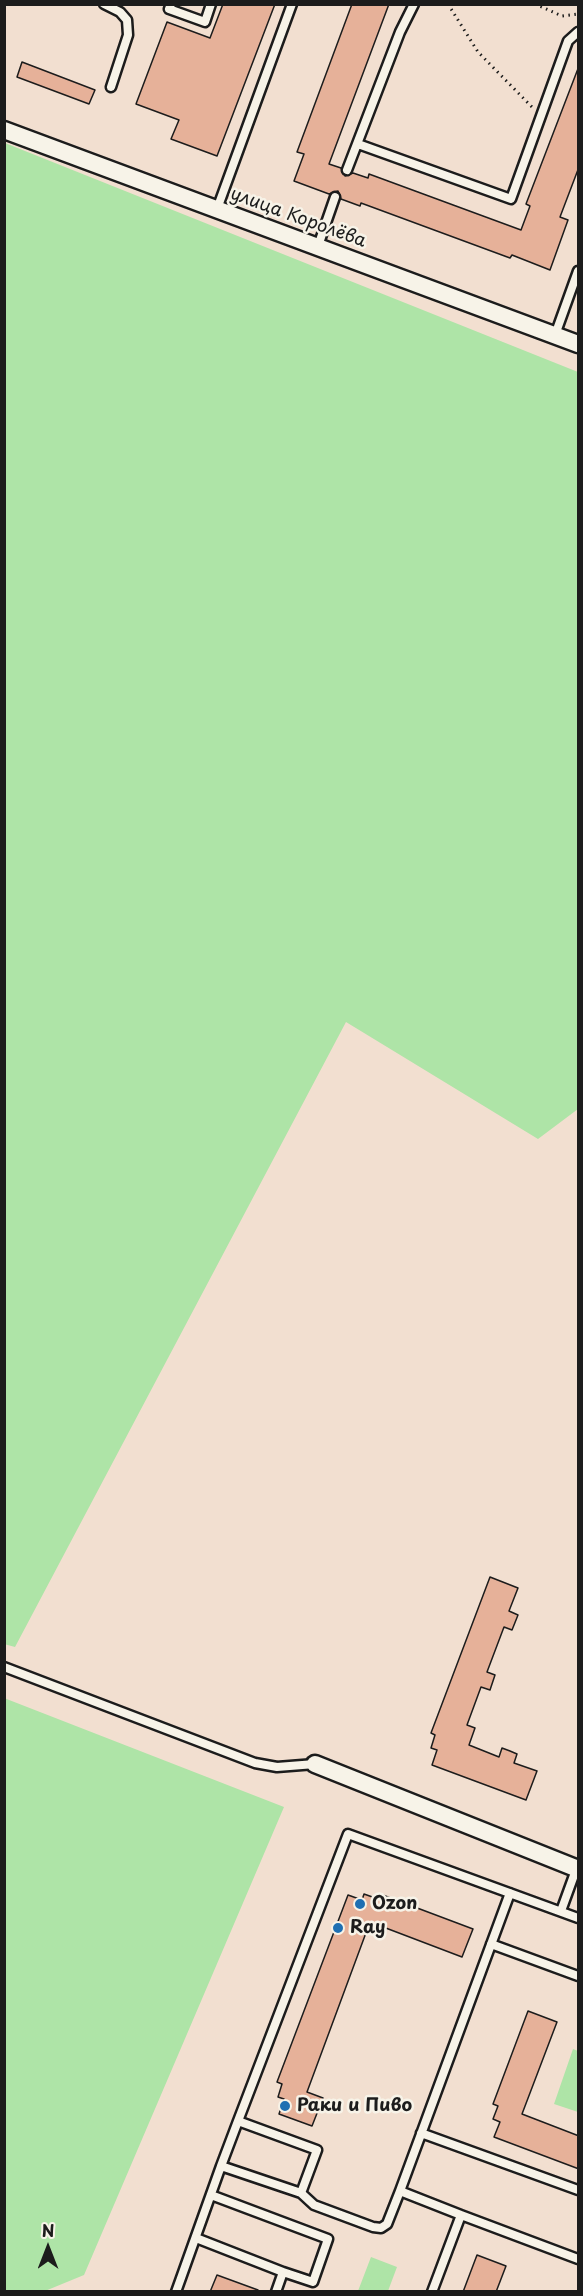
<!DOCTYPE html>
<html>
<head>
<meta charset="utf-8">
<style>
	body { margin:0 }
	#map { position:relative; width:583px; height:2296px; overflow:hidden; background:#f2dfd0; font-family:"Playpen Sans",sans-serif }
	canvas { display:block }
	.frame { position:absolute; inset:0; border:6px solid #1c1c1c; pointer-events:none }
	.north { position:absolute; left:18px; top:2218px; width:60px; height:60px; -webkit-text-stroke:4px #f7f3e8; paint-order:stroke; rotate:0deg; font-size:16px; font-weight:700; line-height:24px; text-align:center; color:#1c1c1c }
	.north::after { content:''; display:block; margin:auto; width:21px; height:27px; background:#1c1c1c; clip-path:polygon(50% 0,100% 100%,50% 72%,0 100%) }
</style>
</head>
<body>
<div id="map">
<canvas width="583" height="2296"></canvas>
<div class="frame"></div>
<div class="north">N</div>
</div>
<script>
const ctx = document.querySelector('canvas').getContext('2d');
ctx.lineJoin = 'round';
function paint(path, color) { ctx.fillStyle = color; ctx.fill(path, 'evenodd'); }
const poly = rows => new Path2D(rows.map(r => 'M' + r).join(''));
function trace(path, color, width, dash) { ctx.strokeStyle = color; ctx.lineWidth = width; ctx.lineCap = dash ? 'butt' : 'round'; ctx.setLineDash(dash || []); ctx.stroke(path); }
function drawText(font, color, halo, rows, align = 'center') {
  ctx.font = font + ' "Playpen Sans",sans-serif'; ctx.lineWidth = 5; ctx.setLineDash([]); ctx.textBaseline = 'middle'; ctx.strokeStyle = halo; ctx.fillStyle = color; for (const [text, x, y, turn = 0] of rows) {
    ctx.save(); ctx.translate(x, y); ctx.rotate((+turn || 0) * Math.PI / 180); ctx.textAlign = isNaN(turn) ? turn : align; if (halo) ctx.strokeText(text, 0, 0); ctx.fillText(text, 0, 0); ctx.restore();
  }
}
const green = poly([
	[5,143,578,372,578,1109,538,1139,346,1022,15,1647,4,1644],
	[4,1698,284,1807,84,2275,45,2291,5,2291],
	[573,2049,578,2051,578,2112,554,2104],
	[371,2257,397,2267,388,2291,358,2291]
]);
const building = poly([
	[223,4,275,4,217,156,171,139,179,120,136,104,167,22,210,38,223,4],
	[352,4,389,4,329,164,341,168,345,176,353,173,368,178,369,174,521,230,530,206,526,204,579,66,579,167,560,217,568,220,550,270,512,255,510,258,361,203,360,206,341,199,338,191,329,194,294,181,304,154,297,152,352,4],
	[22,62,95,90,89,104,17,77,22,62],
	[490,1577,518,1588,509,1611,518,1615,512,1630,504,1627,487,1672,495,1675,490,1690,481,1687,467,1725,475,1728,469,1745,499,1757,502,1748,510,1751,517,1754,514,1763,537,1771,526,1800,432,1765,437,1750,431,1748,435,1735,431,1733,490,1577],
	[364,1894,378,1899,380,1894,473,1929,462,1957,370,1922,307,2092,323,2098,312,2126,279,2114,284,2099,278,2097,282,2084,277,2082,348,1895,362,1900,364,1894],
	[528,2011,557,2022,522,2114,579,2136,579,2169,494,2137,500,2122,493,2119,498,2106,493,2104,528,2011],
	[477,2255,506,2266,496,2292,463,2292,477,2255],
	[217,2275,258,2290,258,2292,210,2292,217,2275]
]);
const path = poly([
	[448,4,478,52,532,107],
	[535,4,562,16,578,14]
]);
const service = poly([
	[104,4,120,12,127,20,128,35,111,87],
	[171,4,169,9,205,22,211,4],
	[358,144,511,199,568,41,578,32],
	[347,170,400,32,414,4],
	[217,209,292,4],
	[318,246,335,197],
	[555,335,578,271],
	[4,1667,255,1763,277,1767,315,1764],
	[561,1911,577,1867],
	[491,1944,578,1976],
	[238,2121,348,1834,578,1918],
	[421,2133,578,2190],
	[221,2166,238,2121,317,2150,301,2193],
	[400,2191,510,1893],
	[211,2195,328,2239,313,2282,283,2272],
	[196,2238,283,2272,276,2292],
	[176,2292,221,2166,301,2193,314,2205,373,2227,381,2228,387,2224,400,2191,461,2215],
	[432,2292,461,2215,578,2259]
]);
const minor = poly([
	[4,130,578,344],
	[315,1764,578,1869]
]);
const markers = [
	[360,1904,6,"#1f6fb2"],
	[338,1928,6,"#1f6fb2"],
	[285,2106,6,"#1f6fb2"]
];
const streetNames = [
	["улица Королёва",298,218,20]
];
const poiNames = [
	["Ozon",372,1904],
	["Ray",350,1928],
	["Раки и Пиво",297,2106]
];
paint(green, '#aee4a7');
paint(building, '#e6b199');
trace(building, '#1c1c1c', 1.5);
trace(service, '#1c1c1c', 13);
trace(minor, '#1c1c1c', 21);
trace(path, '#1c1c1c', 3, [1.5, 4.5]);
trace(service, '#f7f3e8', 8);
trace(minor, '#f7f3e8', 16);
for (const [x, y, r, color] of markers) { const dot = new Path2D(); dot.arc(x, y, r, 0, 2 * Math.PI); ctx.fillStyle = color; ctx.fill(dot); trace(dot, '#f7f3e8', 2); }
drawText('18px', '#1c1c1c', '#f7f3e8', streetNames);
drawText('bold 18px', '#1c1c1c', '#f7f3e8', poiNames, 'left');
</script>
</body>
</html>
